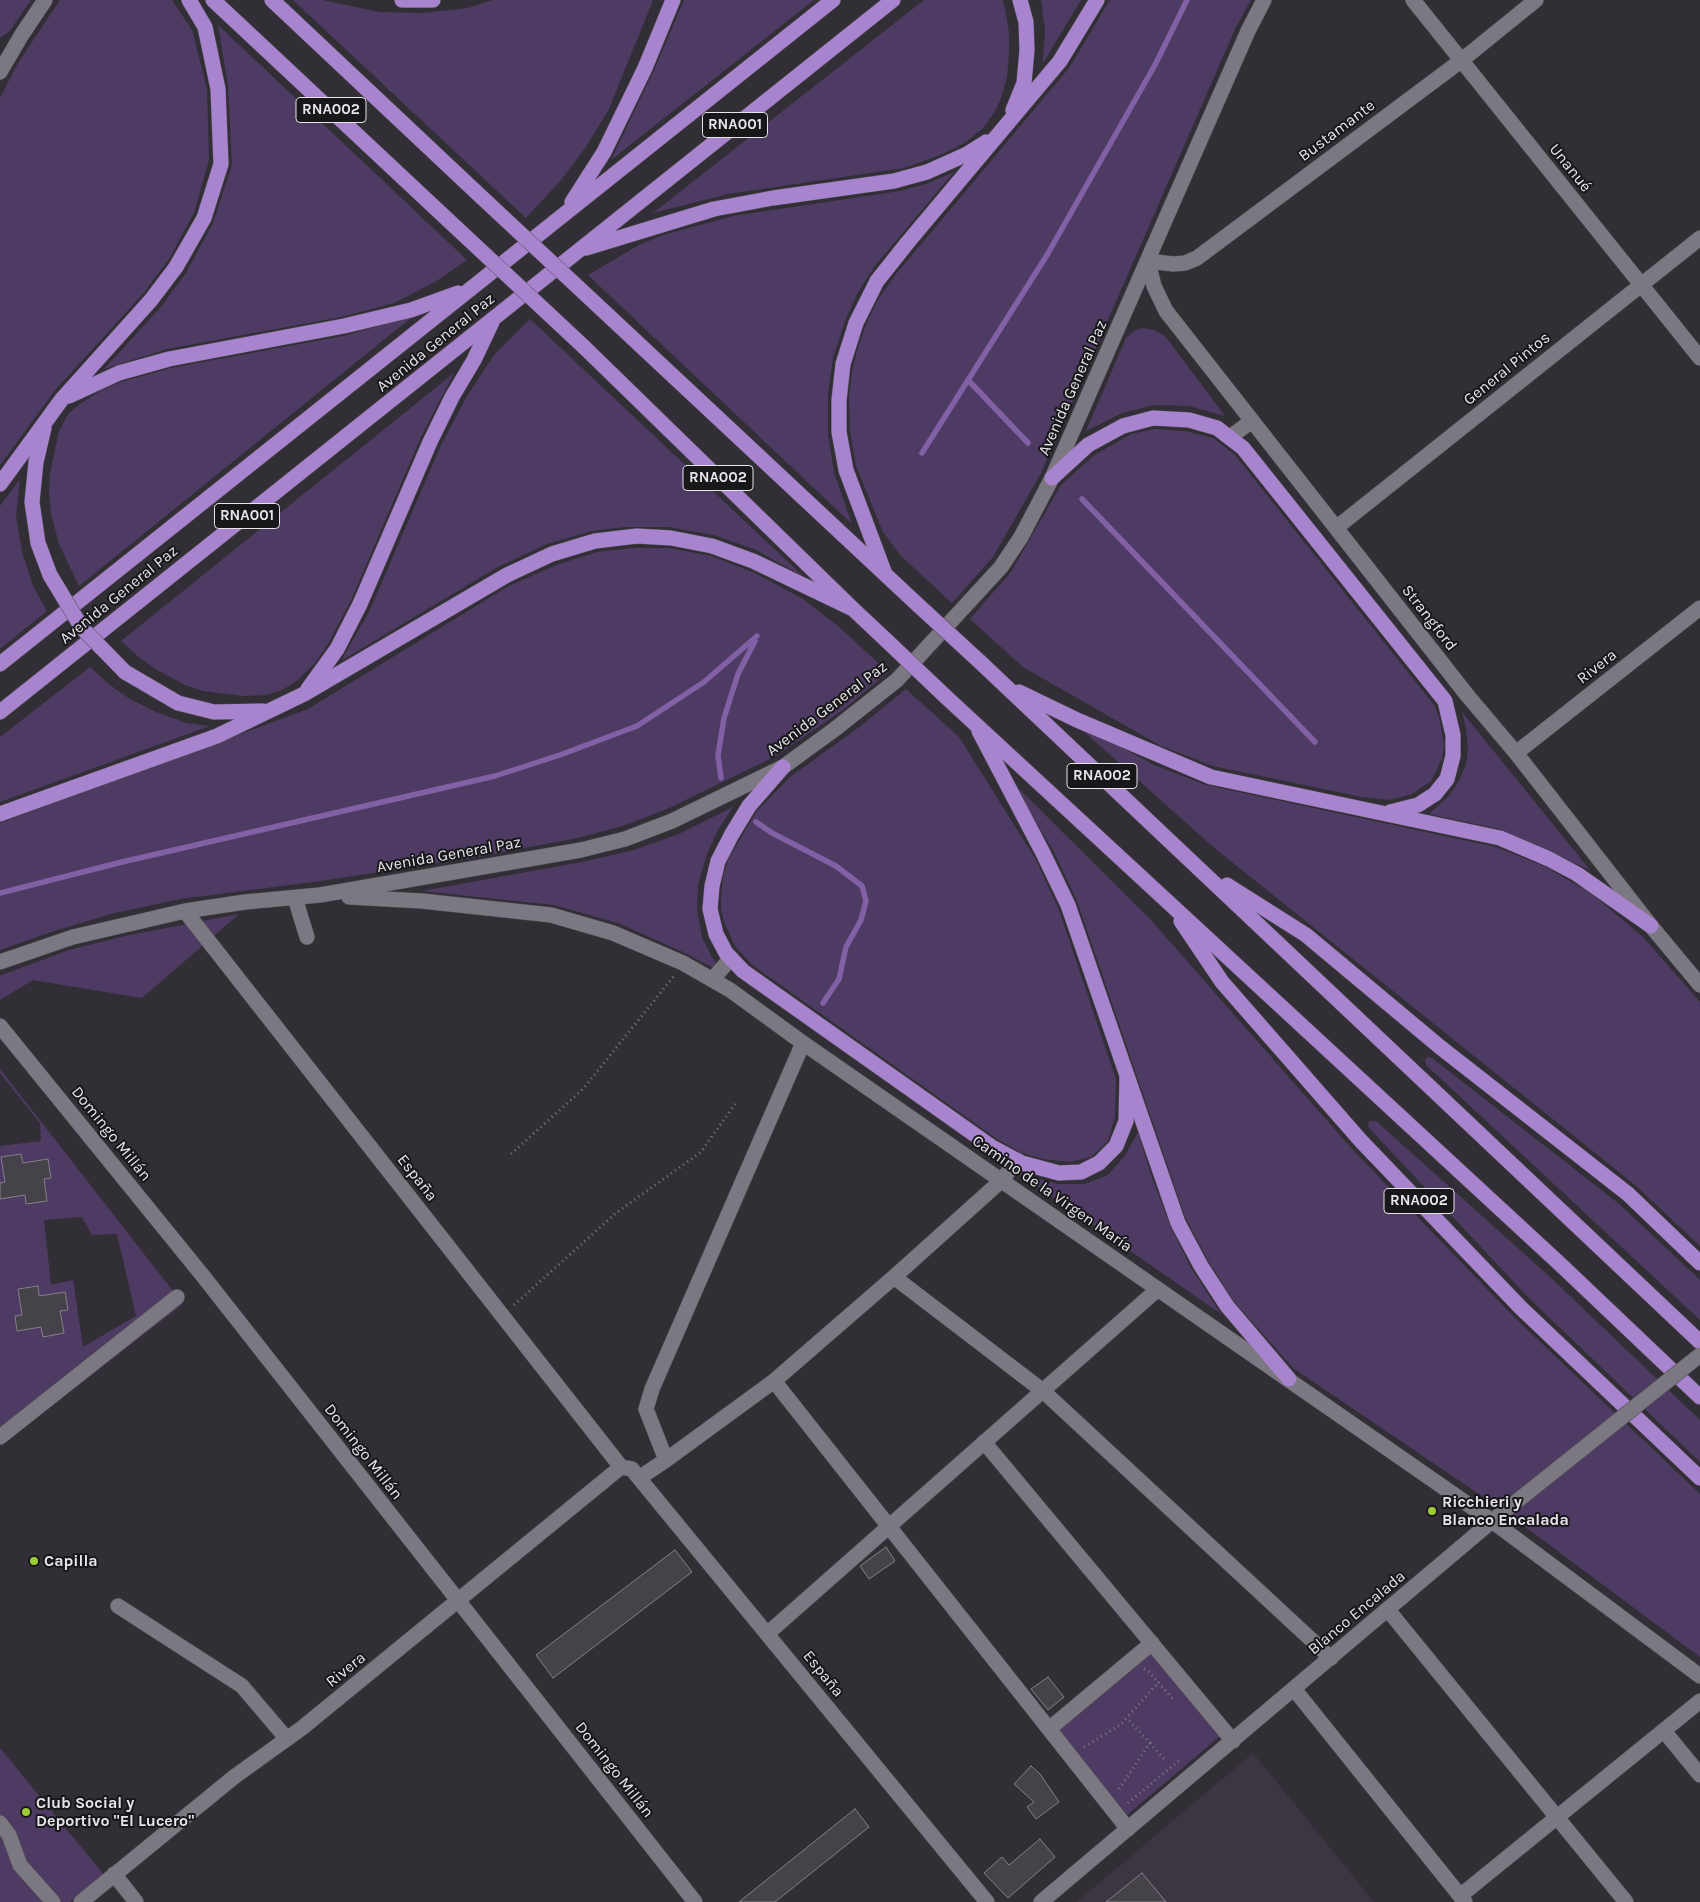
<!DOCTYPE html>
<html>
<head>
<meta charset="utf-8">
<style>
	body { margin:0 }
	canvas { display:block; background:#312e35 }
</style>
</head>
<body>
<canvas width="1700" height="1902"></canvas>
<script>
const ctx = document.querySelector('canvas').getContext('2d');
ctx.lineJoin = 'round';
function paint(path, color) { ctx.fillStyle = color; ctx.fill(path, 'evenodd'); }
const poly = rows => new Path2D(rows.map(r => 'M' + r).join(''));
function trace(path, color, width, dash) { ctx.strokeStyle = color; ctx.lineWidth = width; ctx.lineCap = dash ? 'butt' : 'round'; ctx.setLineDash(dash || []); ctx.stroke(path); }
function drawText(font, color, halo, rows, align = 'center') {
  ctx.font = font + ' Karla,sans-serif'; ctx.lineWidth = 4; ctx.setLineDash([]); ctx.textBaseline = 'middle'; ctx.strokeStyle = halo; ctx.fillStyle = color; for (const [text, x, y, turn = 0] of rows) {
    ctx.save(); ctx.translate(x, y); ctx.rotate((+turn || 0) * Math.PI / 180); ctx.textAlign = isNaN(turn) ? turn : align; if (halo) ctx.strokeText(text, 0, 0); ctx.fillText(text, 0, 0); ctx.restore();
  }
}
const built = poly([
	[1253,1753,1374,1902,1077,1902]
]);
const green = poly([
	[0,0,31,0,9,32,0,38],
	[60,0,172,0,192,30,207,89,209,160,194,213,169,259,142,295,56,389,0,465,0,98,18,63],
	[293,0,322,0,380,12,422,13,468,8,493,0,653,0,609,109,586,147,561,180,526,218],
	[684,0,814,0,611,160,655,68],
	[924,0,1002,0,1005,8,1009,33,1009,54,1007,77,1001,98,994,113,983,128,966,142,943,154,904,168,728,194,653,213],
	[1041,0,1081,0,1043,63,1045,30],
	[1110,0,1251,0,1236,27,1041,473,993,557,952,603,901,556,883,532,856,466,850,431,849,396,852,371,858,347,867,322,879,298,896,274,1069,68],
	[218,25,467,260,435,282,394,303,341,317,167,349,104,369,160,308,186,273,213,223,232,165,228,86],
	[954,172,874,267,857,294,844,324,833,358,828,393,828,434,834,473,852,524,588,275,639,245,663,235,733,216,900,191,926,184],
	[412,317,79,586,59,544,51,513,49,494,50,474,59,431,68,414,80,404,100,391,121,382,171,368,343,336],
	[530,319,803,576,756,550,714,535,668,527,625,527,592,531,547,544,496,568,341,661,369,612,442,443,467,396,494,355],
	[1142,328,1154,330,1165,336,1225,416,1189,406,1154,405,1122,413,1086,431,1126,338,1134,331],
	[454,373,421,437,352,598,328,644,315,663,298,680,284,689,267,695,243,696,203,691,185,685,157,670,141,659,121,641],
	[1155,429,1185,431,1213,438,1235,455,1434,705,1439,717,1444,745,1442,759,1431,781,1412,794,1390,800,1362,797,1213,766,1161,746,1023,667,970,619,1011,572,1061,485,1093,456,1131,434],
	[20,479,16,516,22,552,34,588,47,611,0,649,0,506],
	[632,548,670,548,711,556,755,573,803,599,838,626,888,672,844,709,776,756,667,809,623,826,577,838,477,857,321,881,180,899,111,914,51,932,0,950,0,823,308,709,507,587,556,565,597,552],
	[90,667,110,685,130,699,156,712,186,723,210,726,0,802,0,737],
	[906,689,959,737,1036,860,1059,910,1116,1079,1115,1117,1108,1141,1091,1157,1070,1162,1043,1159,1022,1153,997,1139,751,964,735,946,725,924,721,910,721,896,723,876,729,858,756,812,790,777,858,728],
	[1462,712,1590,870,1499,829,1429,814,1448,797,1459,781,1466,764,1468,749,1466,729],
	[1070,719,1154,765,1206,785,1496,847,1546,867,1592,894,1643,937,1700,1002,1700,1246,1635,1185,1212,846],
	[1012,782,1150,919,1352,1149,1515,1318,1700,1494,1700,1657,1504,1511,1293,1368,1233,1300,1209,1262,1185,1217,1077,901,1054,852],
	[733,807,718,830,707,854,698,885,697,910,702,937,712,957,723,973,685,953,618,923,554,905,422,891,582,862,634,850,679,834],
	[239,914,142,998,33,980,0,1000,0,976,2,975,69,950,125,936],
	[1428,1057,1432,1058,1618,1203,1700,1280,1700,1320,1426,1065,1425,1060],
	[0,1069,183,1304,0,1446,0,1195,25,1195,27,1204,47,1201,44,1179,51,1177,48,1159,23,1163,21,1154,1,1157,5,1182,0,1183,0,1146,41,1141,40,1123,0,1073],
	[82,1217,92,1235,117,1234,136,1316,83,1347,73,1280,51,1285,44,1220],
	[38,1286,39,1296,65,1292,68,1310,60,1311,63,1333,43,1337,41,1327,17,1331,15,1316,22,1315,18,1290],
	[1370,1121,1376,1121,1549,1276,1700,1420,1700,1462,1529,1298,1369,1128,1368,1123],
	[1138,1132,1152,1178,1170,1225,1191,1268,1221,1314,1017,1172,1057,1184,1085,1184,1108,1175,1126,1154],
	[1151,1653,1220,1736,1127,1815,1058,1731],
	[0,1748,104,1875,70,1902,0,1902]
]);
const stream = poly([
	[969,381,1028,443],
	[922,453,1047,255,1155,65,1187,0],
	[1082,499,1315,742],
	[721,778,718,755,724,718,738,674,755,641],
	[756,822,772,833,836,866,862,886,866,901,861,920,846,947,839,979,823,1003],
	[0,893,122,862,495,776,560,755,637,726,704,682,757,636]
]);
const building = poly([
	[21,1154,23,1163,48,1159,51,1178,44,1179,47,1201,26,1204,25,1195,0,1199,0,1183,5,1182,1,1157,21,1154],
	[38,1286,39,1296,65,1292,68,1310,60,1311,64,1333,43,1337,41,1327,17,1331,15,1316,22,1315,18,1289,38,1286],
	[886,1547,895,1561,869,1579,860,1566,886,1547],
	[675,1550,692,1572,553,1678,536,1655,675,1550],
	[1048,1677,1064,1697,1048,1710,1031,1689,1048,1677],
	[1031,1766,1040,1774,1059,1802,1036,1819,1027,1807,1034,1802,1014,1784,1031,1766],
	[855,1809,869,1827,775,1902,739,1902,855,1809],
	[1040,1839,1055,1857,1008,1898,984,1873,1002,1857,1009,1865,1040,1839],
	[1142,1873,1166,1902,1106,1902,1142,1873]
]);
const path = poly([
	[511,1154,583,1089,674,976],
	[514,1305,616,1213,701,1152,735,1104],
	[1144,1669,1149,1672,1173,1699],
	[1150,1743,1165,1760],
	[1084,1747,1120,1725,1159,1682],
	[1119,1789,1150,1743,1127,1718],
	[1128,1803,1181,1759]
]);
const minor = poly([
	[1413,0,1700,358],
	[0,72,21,36,45,0],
	[1148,261,1154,286,1166,311,1467,695,1516,753,1651,926,1700,985],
	[1148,261,1173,264,1185,263,1197,258,1462,60,1536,0],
	[1230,437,1252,421],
	[1336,528,1700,238],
	[1516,753,1700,608],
	[349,897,422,901,551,915,613,933,683,963,730,990,803,1043,1492,1521,1700,1676],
	[295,898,307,937],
	[185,911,621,1467],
	[0,962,73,937,185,911,245,902,320,895,581,850,625,839,672,821,783,767,835,729,897,680,1001,567,1021,537,1052,478,1248,31,1264,0],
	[712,980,731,958],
	[0,1026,203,1276,695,1902],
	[894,1277,1043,1391,1331,1658],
	[774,1381,1128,1829],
	[0,1437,177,1297],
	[984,1442,1233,1741],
	[666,1460,646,1409,652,1389,803,1043],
	[639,1478,666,1460,774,1381,894,1277,1002,1180,1017,1160],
	[118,1606,242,1686,287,1739],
	[1388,1610,1626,1902],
	[767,1634,1158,1289],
	[1294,1689,1465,1902],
	[1049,1729,1152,1643],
	[1664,1731,1700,1775],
	[0,1823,9,1835,20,1865,53,1902],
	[114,1874,136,1902],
	[1460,1896,1700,1701],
	[81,1902,234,1777,302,1728,621,1467,632,1469,639,1478,987,1902],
	[1041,1902,1492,1521,1571,1458]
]);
const highway = poly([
	[213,0,448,220],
	[272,0,475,191],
	[402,0,433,0],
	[1013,110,1024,83,1027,50,1026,22,1020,0],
	[572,202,604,152,645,68,673,0],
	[586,248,714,209,773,198,894,181,927,172,967,154,986,142],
	[611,318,918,605],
	[584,347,853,609,886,640],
	[69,396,119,373,169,359,344,326,411,310,458,293],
	[44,428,36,462,32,502,38,543,50,575],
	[1052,478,1088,445,1123,426,1153,418,1189,420,1217,428,1243,448,1445,701,1453,735,1453,756,1447,779,1435,794,1418,805,1390,812],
	[0,484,62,399,151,300,176,267,204,218,221,164,218,89,205,27,189,0],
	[885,574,846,470,839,432,839,400,843,364,856,323,877,281,908,242,1060,61,1097,0],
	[979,661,1700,1342],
	[0,664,833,0],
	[125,672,178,703,214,712,263,711],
	[308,689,337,649,360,604,430,442,452,397,474,360,492,322],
	[1019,692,1077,720,1211,777,1500,838,1549,859,1577,874,1651,926],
	[946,697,1561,1265,1700,1397],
	[0,712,893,0],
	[979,731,1043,853,1068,905,1178,1223,1201,1266,1227,1306,1289,1379],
	[783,767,749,806,732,834,718,861,712,886,710,909,716,934,726,953,743,971,992,1147,1022,1163,1059,1173,1081,1172,1099,1163,1116,1146,1126,1121,1127,1076],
	[0,814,217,736,304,694,507,575,552,554,595,541,637,536,671,538,712,546,753,561,853,609],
	[1227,885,1306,935,1440,1047,1628,1194,1700,1263],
	[1181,921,1222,982,1361,1141,1521,1308,1700,1478]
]);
const minorBridge = poly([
	[1571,1458,1700,1355]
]);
const highwayBridge = poly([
	[475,191,611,318],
	[448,220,584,347],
	[50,575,82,628,125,672],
	[918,605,979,661],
	[886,640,946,697]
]);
const markers = [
	[1432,1511,5,"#9ccb32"],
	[34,1561,5,"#9ccb32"],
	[26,1812,5,"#9ccb32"]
];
const shields = [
	[331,110,70],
	[735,125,65],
	[718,478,70],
	[247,516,65],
	[1102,776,70],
	[1419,1201,70]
];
const shieldNames = [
	["RNA002",331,110],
	["RNA001",735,125],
	["RNA002",718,478],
	["RNA001",247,516],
	["RNA002",1102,776],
	["RNA002",1419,1201]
];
const streetNames = [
	["Bustamante",1337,131,-37],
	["Unanué",1570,168,51],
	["Avenida General Paz",436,343,-39],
	["General Pintos",1507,369,-39],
	["Avenida General Paz",1073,388,-66],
	["Avenida General Paz",119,595,-39],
	["Strangford",1429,618,52],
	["Rivera",1597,667,-38],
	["Avenida General Paz",827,709,-37],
	["Avenida General Paz",449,855,-10],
	["Domingo Millán",111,1134,51],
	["España",417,1178,52],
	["Camino de la Virgen María",1052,1194,35],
	["Domingo Millán",363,1452,52],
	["Blanco Encalada",1357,1613,-40],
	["Rivera",346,1670,-39],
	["España",823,1674,51],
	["Domingo Millán",614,1770,52]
];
const poiNames = [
	["Ricchieri y",1442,1502],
	["Blanco Encalada",1442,1520],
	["Capilla",44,1561],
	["Club Social y",36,1803],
	["Deportivo \"El Lucero\"",36,1821]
];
paint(built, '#3c3643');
paint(green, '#4e3b63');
trace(stream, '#8260a5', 5.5);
paint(building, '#46424a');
trace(building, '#848089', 1);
trace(minor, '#4f4c52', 16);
trace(highway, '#4f4c52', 16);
trace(path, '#7b787e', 3, [1, 4]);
trace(minor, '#7c7881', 15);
trace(highway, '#a784cd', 15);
trace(minorBridge, '#4f4c52', 16, []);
trace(highwayBridge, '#4f4c52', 16, []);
trace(minorBridge, '#7c7881', 15);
trace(highwayBridge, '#a784cd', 15);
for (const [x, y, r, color] of markers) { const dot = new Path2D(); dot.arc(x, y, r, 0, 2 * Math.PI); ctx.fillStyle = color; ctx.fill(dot); trace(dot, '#18171a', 2); }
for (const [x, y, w] of shields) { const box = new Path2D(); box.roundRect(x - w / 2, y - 12.5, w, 25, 4); ctx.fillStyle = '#18171a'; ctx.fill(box); trace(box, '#e8e5ea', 1); }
drawText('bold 15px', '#e8e5ea', null, shieldNames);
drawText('16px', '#e8e5ea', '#18171a', streetNames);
drawText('bold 16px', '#e8e5ea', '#18171a', poiNames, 'left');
</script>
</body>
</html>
